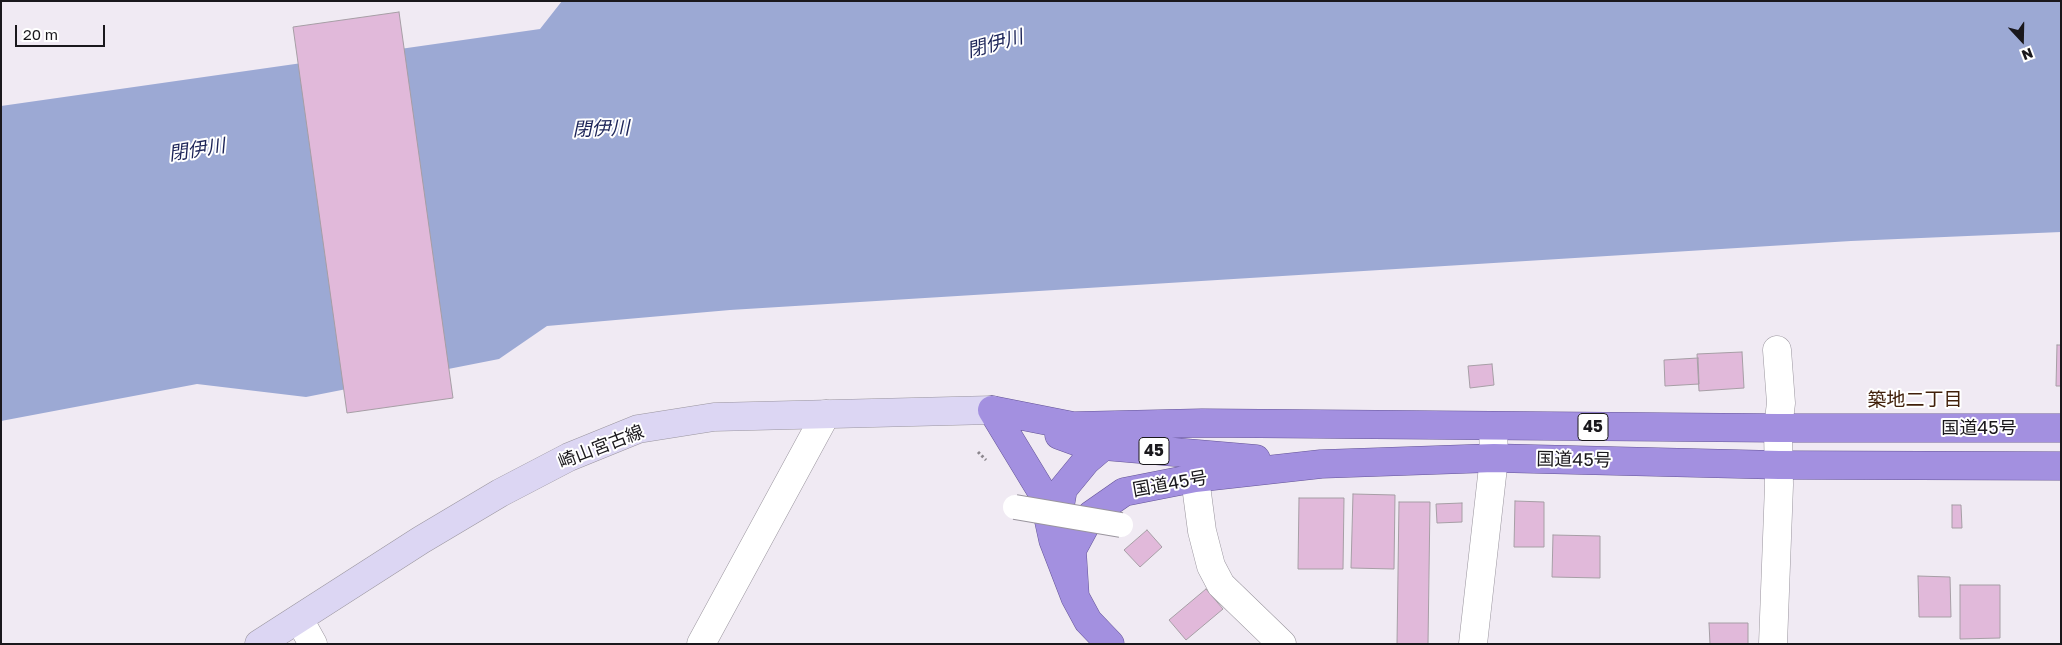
<!DOCTYPE html>
<html>
<head>
<meta charset="utf-8">
<style>
	body { margin:0 }
	#map { position:relative; width:2062px; height:645px; overflow:hidden; background:#f0eaf3; font-family:"Golos Text",sans-serif }
	canvas { display:block }
	.frame { position:absolute; inset:0; border:2px solid #1a181c; pointer-events:none }
	.north { position:absolute; left:1997px; top:15px; width:50px; height:50px; -webkit-text-stroke:4px #fff; paint-order:stroke; rotate:159deg; font-size:14px; font-weight:700; line-height:20px; text-align:center; color:#1a181c }
	.north::after { content:''; display:block; margin:auto; width:18px; height:22px; background:#1a181c; clip-path:polygon(50% 0,100% 100%,50% 72%,0 100%) }
	.scale { position:absolute; left:15px; top:25px; width:90px; height:22px; box-sizing:border-box; border:2px solid #1a181c; border-top:0; padding-left:6px; font-size:15px; line-height:18px; white-space:nowrap; color:#1a181c; -webkit-text-stroke:4px #fff; paint-order:stroke }
</style>
</head>
<body>
<div id="map">
<canvas width="2062" height="645"></canvas>
<div class="frame"></div>
<div class="north">N</div>
<div class="scale">20 m</div>
</div>
<script>
const ctx = document.querySelector('canvas').getContext('2d');
ctx.lineJoin = 'round';
function paint(path, color) { ctx.fillStyle = color; ctx.fill(path, 'evenodd'); }
const poly = rows => new Path2D(rows.map(r => 'M' + r).join(''));
function trace(path, color, width, dash) { ctx.strokeStyle = color; ctx.lineWidth = width; ctx.lineCap = dash ? 'butt' : 'round'; ctx.setLineDash(dash || []); ctx.stroke(path); }
function drawText(font, color, halo, rows, align = 'center') {
  ctx.font = font + ' "Golos Text","Noto Sans JP",sans-serif'; ctx.lineWidth = 4; ctx.setLineDash([]); ctx.textBaseline = 'middle'; ctx.strokeStyle = halo; ctx.fillStyle = color; for (const [text, x, y, turn = 0] of rows) {
    ctx.save(); ctx.translate(x, y); ctx.rotate((+turn || 0) * Math.PI / 180); ctx.textAlign = isNaN(turn) ? turn : align; if (halo) ctx.strokeText(text, 0, 0); ctx.fillText(text, 0, 0); ctx.restore();
  }
}
const water = poly([
	[562,1,2061,1,2061,232,1851,241,730,310,547,326,499,359,306,397,197,384,1,421,1,106,540,29]
]);
const building = poly([
	[399,12,453,398,347,413,293,27,399,12],
	[2057,345,2061,345,2061,386,2056,386,2057,345],
	[1742,352,1744,388,1699,391,1697,354,1742,352],
	[1698,358,1699,384,1665,386,1664,360,1698,358],
	[1492,364,1494,385,1470,388,1468,366,1492,364],
	[1353,494,1395,495,1394,569,1351,568,1353,494],
	[1299,498,1344,498,1343,569,1298,569,1299,498],
	[1515,501,1544,502,1544,547,1514,547,1515,501],
	[1399,502,1430,502,1428,644,1397,644,1399,502],
	[1462,503,1462,522,1437,523,1436,504,1462,503],
	[1952,505,1961,505,1962,528,1952,528,1952,505],
	[1147,530,1162,547,1140,567,1124,550,1147,530],
	[1553,535,1600,536,1600,578,1552,577,1553,535],
	[1918,576,1950,577,1951,617,1919,617,1918,576],
	[1960,585,2000,585,2000,638,1960,639,1960,585],
	[1206,589,1223,609,1186,640,1169,620,1206,589],
	[1709,623,1748,623,1748,644,1710,644,1709,623]
]);
const path = poly([
	[978,452,986,460]
]);
const minor = poly([
	[1195,478,1202,531,1211,566,1221,585,1282,644],
	[299,619,313,644],
	[701,644,826,414],
	[1473,644,1494,458,1493,426],
	[1773,644,1779,485,1778,428,1781,403,1777,350]
]);
const secondary = poly([
	[259,644,421,540,500,493,569,457,638,429,714,417,992,410]
]);
const trunk = poly([
	[992,410,1073,426,1202,423,1778,428,2061,428],
	[992,410,1043,494,1053,540,1075,597,1088,621,1110,644],
	[1059,435,1081,443,1104,446,1256,459],
	[1056,529,1063,489,1086,461,1113,438],
	[1075,597,1072,550,1091,515,1124,492,1195,478,1321,464,1494,458,1779,465,2061,466]
]);
const pedestrianBridge = poly([
	[1015,507,1121,525]
]);
const shields = [
	[1593,427,30],
	[1154,451,30]
];
const shieldNames = [
	["45",1593,427],
	["45",1154,451]
];
const streetNames = [
	["国道45号",1979,428],
	["崎山宮古線",601,447,-21],
	["国道45号",1574,460,1],
	["国道45号",1170,484,-10]
];
const waterNames = [
	["閉伊川",995,44,-15],
	["閉伊川",601,129,-2],
	["閉伊川",197,150,-9]
];
const neighbourhoodNames = [
	["築地二丁目",1915,400]
];
paint(water, '#9ca9d4');
paint(building, '#e1b9da');
trace(building, '#a69ea5', 1);
trace(minor, '#9a959e', 29);
trace(secondary, '#9a959e', 29);
trace(trunk, '#645496', 29);
trace(path, '#8b868d', 3, [2.5, 2.5]);
trace(minor, '#fff', 28);
trace(secondary, '#dcd6f3', 28);
trace(trunk, '#a390e0', 28);
trace(pedestrianBridge, '#9a959e', 26, []);
trace(pedestrianBridge, '#fff', 24);
for (const [x, y, w] of shields) { const box = new Path2D(); box.roundRect(x - w / 2, y - 13.5, w, 27, 4); ctx.fillStyle = '#fff'; ctx.fill(box); trace(box, '#1a181c', 1); }
drawText('bold 16px', '#1a181c', null, shieldNames);
drawText('18px', '#1a181c', '#fff', streetNames);
drawText('italic 19px', '#1c2458', '#fff', waterNames);
drawText('19px', '#41200a', '#fff', neighbourhoodNames);
</script>
</body>
</html>
